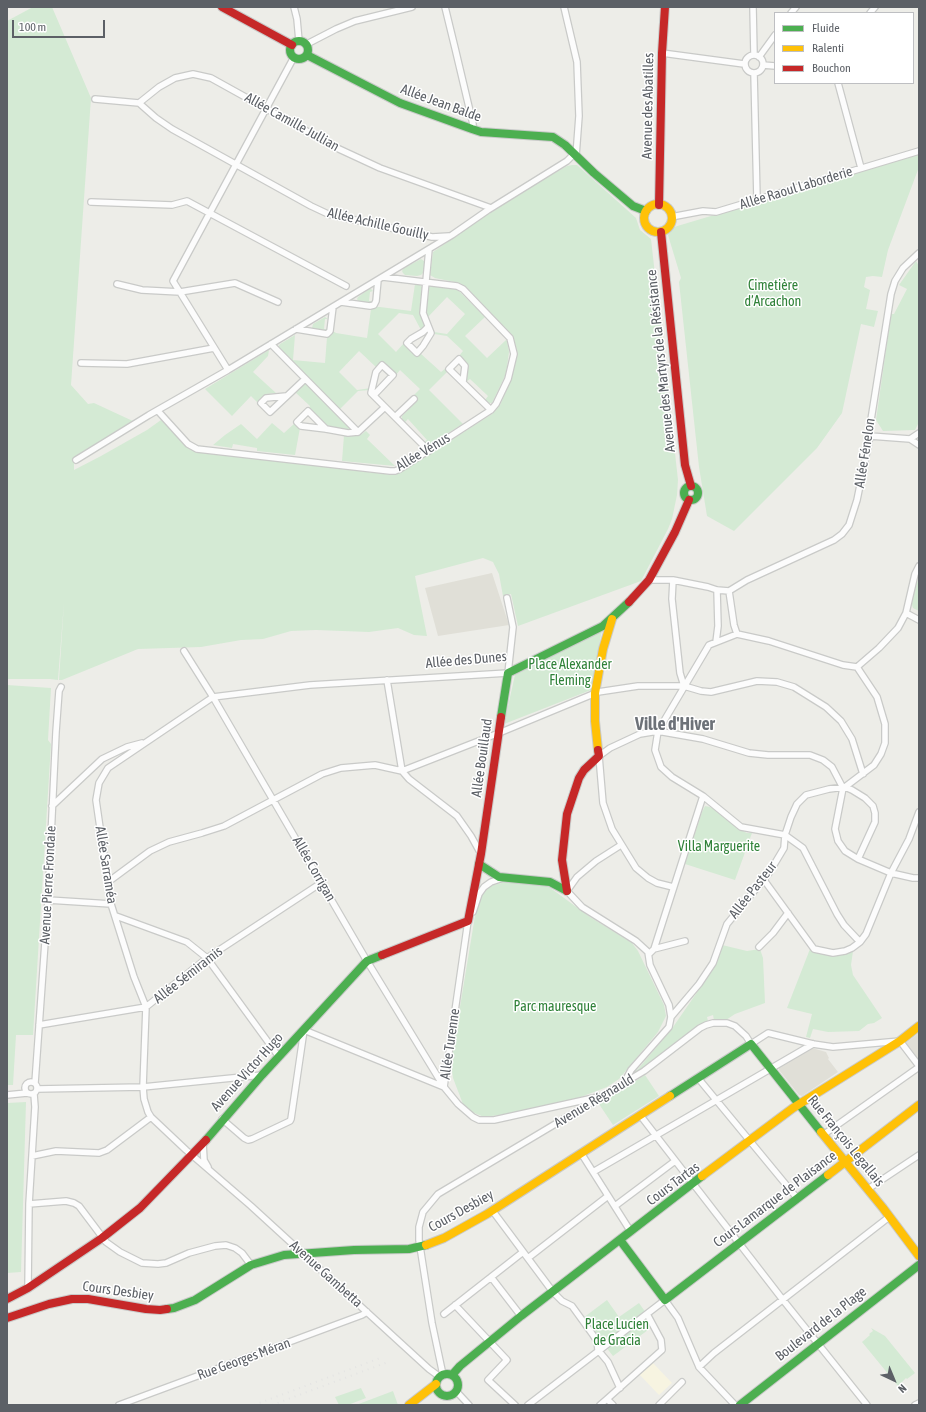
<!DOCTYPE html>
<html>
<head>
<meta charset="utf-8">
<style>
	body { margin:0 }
	#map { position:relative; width:926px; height:1412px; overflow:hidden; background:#edede8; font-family:"Asap Condensed",sans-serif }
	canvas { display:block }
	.frame { position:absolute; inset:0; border:8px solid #5c6066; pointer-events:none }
	.legend { position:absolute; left:774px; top:12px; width:140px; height:72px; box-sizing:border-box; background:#fff; border:1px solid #bebfc2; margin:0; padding:5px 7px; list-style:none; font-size:12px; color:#5c6066 }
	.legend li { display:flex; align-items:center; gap:8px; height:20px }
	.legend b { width:20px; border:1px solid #bebfc2 }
	.north { position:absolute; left:874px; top:1360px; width:40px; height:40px; -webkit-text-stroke:3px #fff; paint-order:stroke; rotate:136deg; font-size:11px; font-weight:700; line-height:16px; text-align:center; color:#5c6066 }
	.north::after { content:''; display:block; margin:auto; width:14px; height:18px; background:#5c6066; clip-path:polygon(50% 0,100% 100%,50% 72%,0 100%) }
	.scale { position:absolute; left:12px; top:20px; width:93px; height:18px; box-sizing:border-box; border:2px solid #5c6066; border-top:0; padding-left:5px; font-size:12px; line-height:14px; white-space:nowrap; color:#5c6066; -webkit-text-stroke:3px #fff; paint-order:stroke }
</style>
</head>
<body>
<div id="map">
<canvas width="926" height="1412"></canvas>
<div class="frame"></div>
<ul class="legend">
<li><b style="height:5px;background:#4caf50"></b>Fluide</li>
<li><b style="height:5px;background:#ffc107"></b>Ralenti</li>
<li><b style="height:5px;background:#c62828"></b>Bouchon</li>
</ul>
<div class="north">N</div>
<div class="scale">100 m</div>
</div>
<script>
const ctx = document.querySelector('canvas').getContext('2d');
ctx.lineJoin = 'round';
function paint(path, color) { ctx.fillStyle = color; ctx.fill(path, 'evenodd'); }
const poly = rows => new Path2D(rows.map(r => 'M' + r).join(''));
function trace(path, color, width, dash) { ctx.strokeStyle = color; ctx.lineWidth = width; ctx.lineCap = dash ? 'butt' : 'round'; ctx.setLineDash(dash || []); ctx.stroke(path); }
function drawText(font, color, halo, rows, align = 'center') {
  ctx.font = font + ' "Asap Condensed",sans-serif'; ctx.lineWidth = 3; ctx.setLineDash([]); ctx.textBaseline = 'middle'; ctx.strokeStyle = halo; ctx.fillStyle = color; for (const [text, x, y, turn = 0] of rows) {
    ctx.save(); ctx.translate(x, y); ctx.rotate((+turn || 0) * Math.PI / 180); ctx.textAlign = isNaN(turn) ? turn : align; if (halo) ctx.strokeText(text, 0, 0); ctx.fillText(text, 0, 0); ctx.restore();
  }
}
const commercial = poly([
	[652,1362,672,1383,659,1395,639,1374]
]);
const education = poly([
	[492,573,509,625,438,636,425,588],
	[919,1033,919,1060,906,1043],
	[812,1048,826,1052,829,1058,828,1059,838,1072,802,1096,799,1095,779,1070,779,1068]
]);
const green = poly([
	[33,7,52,7,91,98,71,385,88,404,94,403,135,422,74,460,74,470,101,456,147,430,161,420,186,446,196,451,393,475,397,474,409,467,492,414,500,405,511,380,517,354,513,336,466,287,459,283,435,278,430,275,433,252,487,215,544,179,567,166,572,165,577,165,636,218,640,230,651,239,678,480,677,495,672,519,668,529,641,581,518,626,511,594,503,596,499,574,493,562,483,558,415,576,427,636,414,635,398,628,369,632,316,630,291,631,263,639,241,640,201,647,138,649,62,680,59,680,64,602,58,680,50,679,7,679,7,21],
	[919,154,919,167,888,250,882,277,873,276,866,277,864,287,870,290,866,309,878,311,874,327,861,324,842,413,817,448,734,531,707,516,699,467,679,282,681,278,668,235,674,227],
	[421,259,424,261,425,264,423,273,421,275,417,276,405,275,403,273,402,271,404,268],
	[916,261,919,266,919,422,915,430,883,431,876,420,891,314,894,314,907,289,899,285],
	[415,284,420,285,422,287,420,310,425,328,421,330,413,315,399,313,378,334,396,352,404,343,420,353,441,372,446,368,448,371,429,390,463,424,428,445,424,442,427,440,408,419,405,422,402,419,402,416,416,402,412,397,420,389,400,370,396,375,383,363,377,368,359,351,339,372,357,390,371,388,370,390,358,391,339,410,278,347,280,344,295,335,293,360,325,363,327,337,333,331,336,333,367,338,371,309,375,307,380,307,411,311],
	[430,286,456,289,460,292,485,317,465,336,487,358,506,340,507,341,509,352,507,367,505,376,492,403,489,403,485,400,488,396,470,379,467,381,465,379,468,365,458,357,463,351,447,336,434,334,434,332,447,334,465,314,447,297,428,317,426,311,428,288],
	[369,289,371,289,373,291,370,292,369,301,372,301,370,303,358,301,357,299,358,297],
	[325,317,328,319,325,319,324,329,327,329,325,331,314,329,312,328,313,324],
	[269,350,268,356,253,372,276,393,266,394,257,402,251,396,232,416,205,389],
	[305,383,350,429,349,430,328,426,309,409,310,406,295,392],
	[272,423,284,433,295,423,300,428,295,455,257,451,257,448,233,444,232,448,213,445,225,435,241,424,257,439],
	[366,431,370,435,367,439,395,466,342,461,344,435,356,436,362,434],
	[919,577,919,611,913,608,911,602],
	[602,630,591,690,504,724,515,675],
	[7,685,51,688,48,740,51,744,33,1035,16,1035,13,1085,7,1085],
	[705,806,710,807,717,811,737,828,747,833,752,833,735,880,685,864,702,812],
	[506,882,544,885,549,887,590,917,632,943,638,951,664,1005,666,1016,658,1032,619,1079,607,1087,573,1100,506,1114,484,1117,472,1112,463,1104,453,1078,451,1064,452,1055,476,910,483,891,489,886],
	[722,945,747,951,760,949,763,958,765,1003,735,1014,726,1020,714,1020,713,1015,707,1017,708,1021,693,1029,642,1069,632,1074,632,1073,638,1069,671,1030,709,975,715,965],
	[810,949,813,952,831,955,847,953,853,951,851,965,853,975,882,1018,874,1023,868,1024,859,1031,828,1032,813,1029,810,1038,806,1037,812,1014,787,1008],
	[645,1075,659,1096,613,1125,599,1104],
	[26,1102,21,1272,7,1273,7,1103],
	[607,1300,619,1317,639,1303,646,1313,643,1315,652,1327,613,1356,583,1318],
	[871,1328,885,1336,915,1373,907,1379,906,1378,898,1386,862,1342,870,1335,869,1334,873,1331],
	[361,1388,366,1398,348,1405,339,1405,335,1397],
	[393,1391,398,1405,356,1405]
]);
const street = poly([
	[294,7,297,19,299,41],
	[445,7,455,48,473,124,472,129],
	[564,7,577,62,579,116,576,156],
	[753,7,754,55],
	[791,13,796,7],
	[870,13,875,7],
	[307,44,336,29,355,21,412,7],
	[662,53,744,64],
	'745 64a9 9 0 1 1 18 0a9 9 0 1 1-18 0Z',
	[759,57,775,35],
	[763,65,775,66],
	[754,73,757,199],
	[838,83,861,168],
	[95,99,139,103,159,87,175,78,193,74,211,78,339,149,380,168,491,208],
	[139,103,156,118,172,129,311,206,328,214,432,237,449,236],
	[91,202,172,205,187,201,346,286],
	[671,217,703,211,716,212,919,151],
	[117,284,142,290,180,292,235,283,278,302],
	[341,302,370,306,374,305,376,301,378,280],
	[428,327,423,332,411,339,407,343,417,353,423,346,431,333,423,313,429,249],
	[296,329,327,334,330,331,333,307],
	[271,344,358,432,385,407,429,451],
	[81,363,127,364,214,348],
	[228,370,173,281,294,57],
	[463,382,465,366,459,359,449,369,491,410],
	[374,395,393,375,382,365,376,372,371,393,385,407],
	[286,396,266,398,261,403,270,412,305,379],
	[158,411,188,444,197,449,390,471,395,471,400,469,491,410,496,404,508,379,514,354,510,338,463,289,457,286,383,277],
	[395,417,414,399],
	[326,429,308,411,297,422,301,426,326,429,348,433,358,432],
	[870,436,910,439,919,445],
	[910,439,919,433],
	[76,460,149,415,228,370,452,235,488,210,567,161,574,154],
	[649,580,673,580,708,587,717,590,729,591],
	[673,580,672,599,680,673,684,686],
	[729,591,747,580,834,540,842,534,849,525,857,500,870,436,870,426,891,294,895,281,903,268,919,253],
	[729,591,734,625,737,634],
	[906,613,919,620],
	[737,634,709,645,658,731,655,750,661,767,672,777,703,796,741,827,785,835,803,848,837,914,844,925,860,942],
	[737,634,769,641,843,665,857,667],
	[716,642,718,626,717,590],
	[184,651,213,697,367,961,444,1087,458,1104,473,1117,479,1120,494,1120,598,1097],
	[857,667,879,648,898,628,906,613,915,574,919,566],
	[387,680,402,771],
	[402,771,499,733,598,692,638,686,684,686,701,691,711,692,757,681,777,682,794,687,826,707,841,721,852,739,863,774],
	[845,787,852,790,865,798,873,806,875,813,875,822,858,859],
	[52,806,102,759,127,747,142,743],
	[621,845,596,861,577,877,567,891,582,907,636,941,648,952,650,965,669,1005,671,1017,669,1027,631,1070,624,1083],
	[764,880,814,949,833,953,845,951,852,948,860,942,866,934,891,873,909,839,919,812],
	[108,882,150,851,169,842,202,833,224,826,322,774,341,768,375,765,402,771,409,779,457,816,471,836,481,854],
	[673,887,657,883,648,878,636,868,612,829,603,803,599,756,610,748,640,734,658,731,663,732,703,739,749,753,768,755,810,755,823,760,832,767,843,788,835,829,838,841,845,851,858,859,891,873,913,878,919,878],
	[48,900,111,904],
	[473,912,479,894,484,887,491,882,503,878],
	[116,916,187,942,207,958,279,1057],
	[759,947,773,933,788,913],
	[654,949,685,941],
	[649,954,654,949,703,796],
	[671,1017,699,984,713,963,727,924,769,873,784,848,785,835,791,817,797,804,806,795,829,789,845,787,874,765,881,754,885,743,885,724,877,697,857,667],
	[39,1025,146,1007,207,958,321,883],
	[698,1078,797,1198],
	'25 1088a6 6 0 1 1 12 0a6 6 0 1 1-12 0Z',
	[35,1083,48,900,56,732,59,691,61,687],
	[444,1087,468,921,469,919],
	[37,1089,143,1087,262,1075],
	[7,1095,27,1093],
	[640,1115,783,1300,867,1405],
	[222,1119,244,1138,248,1140,252,1139,290,1121,291,1119,304,1030,444,1087],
	[823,1135,919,1067],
	[203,1143,204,1160,208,1167],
	[581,1153,631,1232],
	[32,1156,56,1151,99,1153,107,1150,151,1117],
	[593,1172,813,1044],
	[868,1189,919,1155],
	[29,1204,66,1201,74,1203,79,1206,106,1242,120,1252,142,1263,158,1264,166,1263,189,1253,215,1246,226,1245,235,1248,242,1253,251,1265],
	[615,1206,675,1161],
	[492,1210,553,1292,562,1301,572,1306,593,1335,597,1341,598,1350,608,1362,620,1388],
	[528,1258,608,1196],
	[491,1277,521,1316],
	[28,1288,29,1204,35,1107,34,1094],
	[455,1305,507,1360,488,1380,515,1405],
	[444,1314,523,1252],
	[699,1367,714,1353,889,1217],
	[443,1375,432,1323,419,1240,419,1227,423,1212,438,1194,644,1071,700,1028,706,1025,713,1023,727,1023,735,1026,746,1036,751,1044,768,1033,813,1044,833,1047,900,1041,919,1066],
	[440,1377,429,1369,251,1206,186,1150,151,1117,148,1112,144,1099,143,1087,146,1007,134,977,111,904,96,800,99,783,108,768,213,697,310,685,508,673,513,627,507,598],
	[456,1391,469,1405],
	[119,1405,362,1315,367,1312],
	[528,1405,665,1300,678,1318,699,1367,735,1405],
	[600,1405,607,1399],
	[613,1405,607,1399,662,1350,661,1340,647,1314],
	[659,1405,682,1382],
	[915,1405,919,1403]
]);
const fast = poly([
	'290 50a9 9 0 1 1 18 0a9 9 0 1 1-18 0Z',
	[307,55,400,103,472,129,481,132,553,137,565,145,594,173,633,206,646,211],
	'684 493a7 7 0 1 1 14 0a7 7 0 1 1-14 0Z',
	[501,717,508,673,603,626,629,602],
	[479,864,499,877,550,882,567,891],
	[670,1096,751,1044,821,1132],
	[206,1140,262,1075,367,961,382,955],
	[620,1240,665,1300,828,1175],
	[167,1309,174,1308,195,1300,251,1265,284,1255,354,1250,409,1249,426,1245],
	'436 1385a11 11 0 1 1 22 0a11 11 0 1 1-22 0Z',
	[452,1375,460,1366,521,1316,702,1176],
	[740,1405,919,1265]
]);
const slow = poly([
	'644 218a14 14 0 1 1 28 0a14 14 0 1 1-28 0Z',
	[598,750,595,721,595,693,603,649,612,619],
	[821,1132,883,1208,919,1256],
	[828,1175,919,1105],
	[702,1176,793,1108,900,1041,919,1026],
	[426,1245,444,1238,487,1214,670,1096],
	[409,1405,436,1384]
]);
const jam = poly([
	[222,7,292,45],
	[659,205,662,53,665,7],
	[661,232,685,465,691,486],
	[629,602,649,580,675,532,689,500],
	[567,891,562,860,567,814,579,778,584,770,599,756,598,750],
	[382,955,468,921,481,854,501,717],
	[7,1299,28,1288,102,1238,140,1208,206,1140],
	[7,1318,49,1304,72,1299,88,1299,146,1309,160,1310,167,1309]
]);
const rail = poly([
	[254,1405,383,1357],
	[272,1405,388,1362]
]);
const streetNames = [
	["Allée Jean Balde",441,103,20],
	["Avenue des Abatilles",648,106,-89],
	["Allée Camille Jullian",292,122,29],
	["Allée Raoul Laborderie",796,188,-17],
	["Allée Achille Gouilly",378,224,13],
	["Avenue des Martyrs de la Résistance",661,361,-96],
	["Allée Vénus",423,452,-31],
	["Allée Fénelon",865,453,-81],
	["Allée des Dunes",466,660,-5],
	["Allée Bouillaud",482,758,-82],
	["Allée Sarraméa",106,865,81],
	["Allée Corrigan",314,869,60],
	["Avenue Pierre Frondaie",48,885,-87],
	["Allée Pasteur",753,890,-52],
	["Allée Sémiramis",188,975,-38],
	["Allée Turenne",450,1044,-82],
	["Avenue Victor Hugo",247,1072,-48],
	["Avenue Régnauld",594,1101,-31],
	["Rue François Legallais",846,1141,51],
	["Cours Tartas",673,1184,-37],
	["Cours Lamarque de Plaisance",775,1199,-37],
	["Cours Desbiey",461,1211,-29],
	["Avenue Gambetta",326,1274,42],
	["Cours Desbiey",118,1291,8],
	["Boulevard de la Plage",821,1324,-38],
	["Rue Georges Méran",244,1359,-20]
];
const parkNames = [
	["Cimetière",773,286],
	["d’Arcachon",773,302],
	["Place Alexander",570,665],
	["Fleming",570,681],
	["Villa Marguerite",719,847],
	["Parc mauresque",555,1007],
	["Place Lucien",617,1325],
	["de Gracia",617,1341]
];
const districtNames = [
	["Ville d'Hiver",675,724]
];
paint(commercial, '#f7f4e1');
paint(education, '#e0dfd7');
paint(green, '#d4ead4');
trace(street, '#c9cac8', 8);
trace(fast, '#c9cac9', 10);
trace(slow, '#c9cac9', 10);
trace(jam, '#c9cac9', 10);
trace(street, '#fcfcfc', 5.5);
trace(fast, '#4caf50', 8);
trace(slow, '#ffc107', 8);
trace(jam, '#c62828', 8);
trace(rail, '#e4e4e3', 2, [1, 5]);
drawText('14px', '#5c6066', '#fff', streetNames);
drawText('14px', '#308239', '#fff', parkNames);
drawText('bold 18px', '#6d7278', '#fff', districtNames);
</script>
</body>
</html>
